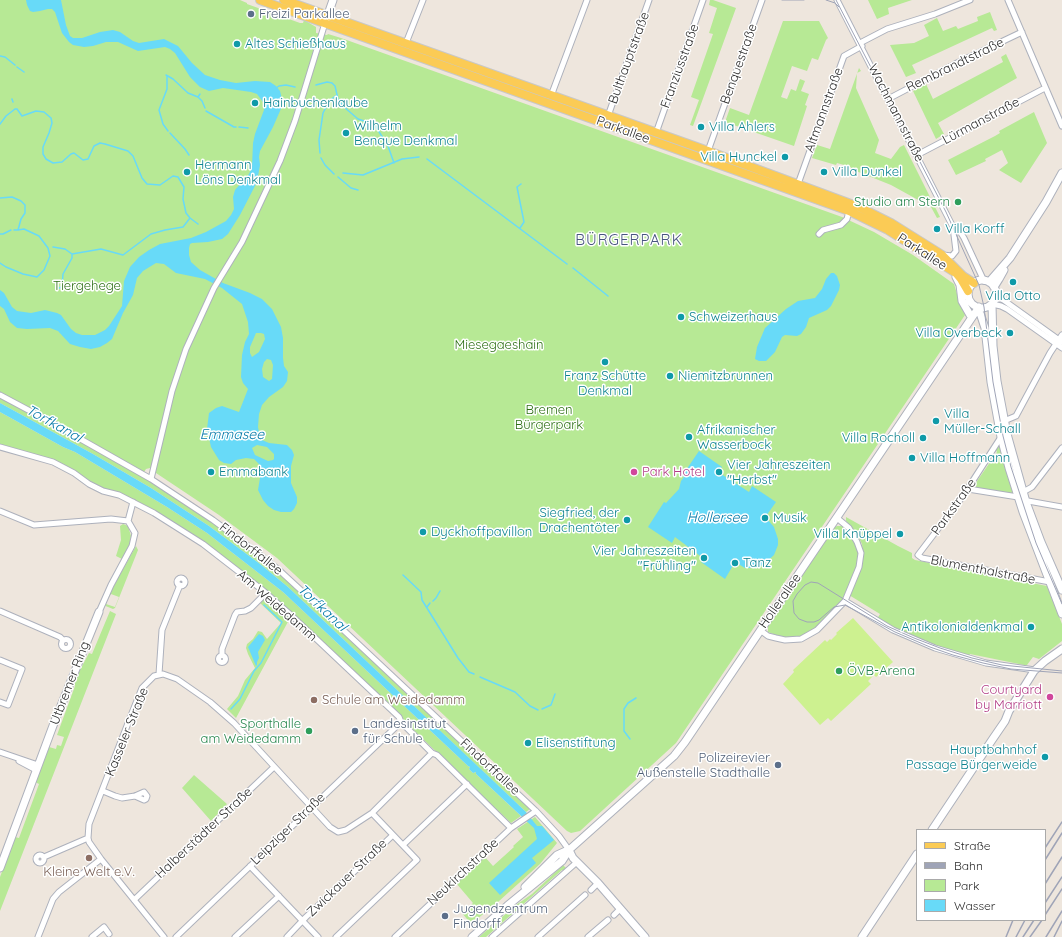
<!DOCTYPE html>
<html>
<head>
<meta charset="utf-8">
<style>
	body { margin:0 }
	#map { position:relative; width:1062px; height:937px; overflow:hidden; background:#eee6dd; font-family:Quicksand,sans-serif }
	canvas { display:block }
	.legend { position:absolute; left:916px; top:829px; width:130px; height:92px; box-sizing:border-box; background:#fff; border:1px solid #aaa; margin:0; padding:5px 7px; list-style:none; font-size:12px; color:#2b2b2b }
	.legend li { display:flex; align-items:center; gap:8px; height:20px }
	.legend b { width:20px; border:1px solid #aaa }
</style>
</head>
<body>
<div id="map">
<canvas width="1062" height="937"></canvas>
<ul class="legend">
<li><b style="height:5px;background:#fbcb55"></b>Straße</li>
<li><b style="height:5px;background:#9fa4b7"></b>Bahn</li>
<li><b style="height:11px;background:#b7e995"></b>Park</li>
<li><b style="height:11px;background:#68daf8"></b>Wasser</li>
</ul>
</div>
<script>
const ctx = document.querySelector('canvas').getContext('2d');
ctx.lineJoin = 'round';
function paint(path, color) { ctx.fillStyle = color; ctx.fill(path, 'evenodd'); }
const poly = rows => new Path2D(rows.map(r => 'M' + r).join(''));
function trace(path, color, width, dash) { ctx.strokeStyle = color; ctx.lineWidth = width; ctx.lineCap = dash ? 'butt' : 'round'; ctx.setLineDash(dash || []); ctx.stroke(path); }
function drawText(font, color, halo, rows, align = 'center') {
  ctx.font = font + ' Quicksand,sans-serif'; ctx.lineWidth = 3; ctx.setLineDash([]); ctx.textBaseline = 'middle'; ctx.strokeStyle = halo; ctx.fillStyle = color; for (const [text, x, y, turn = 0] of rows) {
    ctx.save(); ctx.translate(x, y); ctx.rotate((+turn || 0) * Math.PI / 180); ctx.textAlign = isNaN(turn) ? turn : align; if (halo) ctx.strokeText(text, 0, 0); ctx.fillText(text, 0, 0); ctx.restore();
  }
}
const green = poly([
	[0,0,240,0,247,3,247,4,300,23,303,23,304,20,316,27,316,33,327,35,328,34,341,38,842,217,874,232,913,255,954,284,957,294,965,315,676,743,580,831,571,833,567,831,277,558,219,515,156,473,156,472,150,468,146,469,144,472,129,463,127,468,150,481,212,522,276,571,530,809,526,812,288,587,260,564,209,526,151,488,93,454,0,403],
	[710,0,713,0,736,8,693,126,690,125,699,100,691,97,713,34,709,33,717,8,709,5],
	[868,0,912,0,888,8,889,14,877,19],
	[990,12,997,30,994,31,992,28,912,65,916,73,906,77,890,45,914,43,929,36,924,25,937,18,943,31,956,26,958,29,978,21,977,17],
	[783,21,819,21,828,38,826,40,818,60,812,58,807,71,792,66,781,97,787,99,791,89,796,91,800,79,805,81,801,91,809,94,805,105,807,106,794,146,725,122,730,108,749,115],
	[1006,54,1017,78,938,123,944,134,936,139,913,91,926,84,933,99,1003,62,1001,57],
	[859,68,861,71,857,73,856,88,879,140,875,153,891,159,900,147,904,145,940,217,937,218,931,207,891,185,851,169,851,167,837,163,836,165,812,158,817,145,830,149],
	[1034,112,1047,143,1021,183,999,170,1008,163,1002,150,985,159,986,161,956,175,948,160,995,136,1000,133,999,131],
	[0,412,63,447,75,452,167,507,207,533,283,592,468,766,470,767,469,769,473,773,476,772,476,774,521,816,511,823,403,720,402,717,351,668,294,616,262,588,154,511,104,489,27,452,0,444],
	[999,445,1013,494,973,487,997,452,996,450],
	[846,517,898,546,912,553,912,558,915,560,1047,586,1062,624,1062,641,1039,659,1033,657,1027,665,1024,665,970,654,969,656,943,648,912,636,877,619,880,614,849,595,860,572,863,555,862,544,857,534,846,521],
	[123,524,128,526,131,536,130,545,123,558,122,559,116,556,121,540,120,526],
	[837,526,842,526,848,531,858,549,859,561,845,596,839,604,819,626,802,637,792,639,781,637,768,632,768,625,835,527],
	[136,546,138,550,115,608,113,609,103,605,107,600,106,604,115,607,119,597,111,594,109,597,108,596],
	[266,597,290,618,236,718,227,709,238,696,245,680,255,668,248,654,246,648,247,644,253,639,258,631,262,632,267,639,281,623,259,602,263,598],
	[110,611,116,614,0,911,0,877,15,837,19,838,39,784,35,782,44,759,45,759,49,747,56,749,57,745,61,746,64,737,57,735,75,686,72,685,89,653,92,654],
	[194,775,227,804,211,821,182,788],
	[535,817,557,843,540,864,498,902,471,924,462,913,473,903,456,883,485,857,493,866,514,847,513,846,523,837,517,829],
	[563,865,566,868,564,870,562,870,486,937,479,937,516,905,532,894]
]);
const pitch = poly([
	[853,618,893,662,876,677,874,675,868,681,871,684,831,721,828,718,820,725,783,684,794,672,793,670,825,640,827,642,830,639,831,640,837,634,836,633]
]);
const water = poly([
	[26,0,61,0,66,25,70,36,73,38,82,38,100,32,113,30,120,32,133,41,139,43,164,39,178,46,192,63,205,75,220,80,236,83,255,81,270,82,276,86,280,91,283,103,280,111,273,127,260,151,259,157,260,165,257,182,240,215,228,234,222,239,208,242,192,243,190,244,189,248,189,255,191,262,200,270,223,283,250,293,262,299,272,309,281,327,283,338,283,358,284,366,288,372,287,381,283,387,269,397,262,405,259,414,258,427,260,437,262,440,269,443,287,445,292,450,294,455,291,466,291,483,297,497,297,503,294,509,291,512,281,512,274,510,268,506,263,500,258,490,261,472,259,464,254,459,246,458,236,460,231,464,224,463,219,460,211,447,207,429,209,413,216,408,222,406,239,412,248,389,243,383,241,377,242,355,245,342,249,334,248,322,242,304,222,288,205,279,176,273,164,264,156,263,143,271,137,278,133,295,123,313,112,339,107,343,100,347,91,349,80,347,70,344,58,331,50,328,27,329,17,328,10,322,4,309,0,306,0,290,4,293,12,307,17,311,31,313,45,310,57,313,61,315,71,329,76,333,82,335,95,335,105,330,109,326,122,306,124,281,130,267,139,257,149,250,160,244,191,238,206,232,226,221,231,215,234,209,233,197,235,190,249,174,252,167,253,143,255,134,264,110,263,102,257,94,251,92,223,88,209,91,200,87,190,77,175,53,170,49,165,47,138,51,118,42,106,42,93,46,84,47,73,45,69,42,62,33,55,12,52,9,48,9,40,11,33,12,30,11,27,5],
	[256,333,261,333,264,334,265,339,259,352,252,357,250,353,250,347],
	[267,359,271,360,273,365,272,379,269,381,263,377,262,369,264,362],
	[257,445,267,447,274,454,274,459,273,460,268,461,255,455,252,448],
	[831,273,834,273,837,276,840,285,839,290,831,306,827,310,809,318,806,327,801,334,797,336,785,335,782,337,775,352,766,361,759,361,755,359,757,347,765,328,786,309,798,301,815,298,822,289,826,279],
	[0,403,93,454,151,488,209,526,260,564,288,587,503,790,526,812,537,826,542,826,554,840,532,858,536,863,500,895,489,883,537,839,534,828,476,774,476,772,473,773,469,769,470,767,468,766,283,592,207,533,167,507,75,452,63,447,0,412],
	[699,451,722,467,718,472,749,492,752,486,776,502,764,519,767,519,774,527,778,539,778,545,774,555,763,565,754,568,745,568,735,562,725,579,701,562,705,557,704,557,703,558,675,537,672,543,648,527,664,502,666,503,679,489,681,481,684,477,682,476],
	[259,634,263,636,265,640,258,652,259,658,257,662,257,665,256,666,248,647]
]);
const stream = poly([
	[0,56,5,57,15,65],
	[17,67,24,72],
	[166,75,173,79,188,93,198,97,202,101,205,108],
	[167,76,167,89,159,110,163,124,168,131],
	[316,85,327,82,332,83,335,86,338,99,344,107,358,119,370,123,376,127,388,146,394,163],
	[276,88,279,86,286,85,295,87],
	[198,97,200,94],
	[12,99,13,102],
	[206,111,234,127,236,127],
	[0,124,6,116,15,109,17,109,22,116,36,111,44,112,51,118,52,123,49,133,43,147,43,154,46,159,53,163,62,162,71,154,74,153,83,160,88,159,94,146,100,143,105,144,128,151,133,156,142,178,147,184,160,185,173,176,178,177,184,187,183,199,186,213,190,218,198,224],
	[239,127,248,128],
	[170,133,185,149,189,155],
	[320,153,319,140,323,113,330,100,337,95],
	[321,158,325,165,334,174],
	[427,159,567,264],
	[343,173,363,175,402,159,419,157],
	[338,177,351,188,358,190],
	[0,198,12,197,21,201,25,205,25,213,21,219,18,230,24,229,39,236,48,248,50,256,44,270,37,277,23,274,6,267,0,263],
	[520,228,524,222,517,187,521,184],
	[14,230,18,230],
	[0,234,3,234,11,230],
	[53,247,65,249,72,254,101,249,123,255,151,234,165,230,183,227,190,218],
	[573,268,608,296],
	[59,288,62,287,63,274,72,258,72,254],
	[403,575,421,592,422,600,458,658,469,672,474,674],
	[433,601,436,598,440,591],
	[427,607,430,603],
	[480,677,515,692,530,706,538,710],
	[231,709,240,699,254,671,261,663,282,622,264,605],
	[542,709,551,705,555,694],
	[630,739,624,731,624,709,628,703,636,698]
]);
const street = poly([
	[837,0,953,227,956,251,952,256,943,255],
	[1008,0,1062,126],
	[406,43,423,0],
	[860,43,887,29,935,14,970,0],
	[551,96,587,0],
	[888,99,955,64,1022,32],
	[608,116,649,0],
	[656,133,703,0],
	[708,151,762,0],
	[917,155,1045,88],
	[798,184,844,56,862,46],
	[953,227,959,230,964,238,984,281],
	[819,234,823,230,841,225,847,219,849,211],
	[995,294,1062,342],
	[992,304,1001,306,1007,309,1062,348],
	[0,395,47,420,151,479,213,520,255,551,279,570,305,594,536,811,559,836,569,850],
	[1004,421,1016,416,1050,353,1062,335],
	[1001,437,963,496,918,555,922,558,1050,582],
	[0,447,53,462,74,473,89,484,103,491,119,495,154,513,203,544,261,589,293,617,399,717,401,722,432,753,437,755,511,828],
	[151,479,172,391,186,349,214,288,242,242,280,161,295,121,325,23],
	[968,489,1018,497],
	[1023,492,1032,487,1062,448],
	[1026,502,1028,501,1062,507],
	[0,511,34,525,111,519,128,521],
	[128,521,133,502],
	'177 582a4 4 0 1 1 8 0a4 4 0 1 1-8 0Z',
	[845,601,893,630,935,648,986,663,1035,670],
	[0,611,60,637,63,640],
	[99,612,111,585,132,546,135,533,128,521],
	[760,630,768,636,776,638,785,640,801,639,817,630,845,601,859,567,861,553,857,542,849,528,837,518],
	'61.5 644a4.5 4.5 0 1 1 9 0a4.5 4.5 0 1 1-9 0Z',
	[222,655,222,649,235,615,237,612,245,611,251,608,266,593],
	'218.5 659a3.5 3.5 0 1 1 7 0a3.5 3.5 0 1 1-7 0Z',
	[0,660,22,669,8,705,0,702],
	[159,674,162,630,180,585],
	[0,752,38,765],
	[19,761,36,770],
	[103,791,115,796,122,798,135,796,144,792,147,796,146,799,144,800,135,796],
	[403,845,467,784],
	'36 859a4 4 0 1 1 8 0a4 4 0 1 1-8 0Z',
	[44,857,88,838],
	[250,866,318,937],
	[591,890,598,883],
	[134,900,274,767],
	[614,915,620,909],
	[38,937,53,899,59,892,101,859],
	[92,937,104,927,109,934],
	[164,937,101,859,89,842,88,838,89,824,130,718,142,688,154,676,163,674,177,679,210,702,234,723,330,827,338,832,346,830,372,813,432,753],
	[176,937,401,722],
	[235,937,279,896],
	[287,937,306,917,393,835],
	[336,937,417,860,372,813],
	[395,937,511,828,536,811],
	[492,937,577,862],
	[538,937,585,895],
	[588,937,608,920]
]);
const secondary = poly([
	[326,20,333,0],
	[956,277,960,285,962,301,970,315],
	'968 294a14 14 0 1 1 28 0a14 14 0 1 1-28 0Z',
	[989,282,1010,258,1046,202,1062,173],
	[994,287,999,279,1004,270],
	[992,304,993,346,997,381,1007,434,1026,502,1041,542,1062,590],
	[979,308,980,313,985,328,991,382,1001,437,1009,468,1023,512,1062,614],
	[932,830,992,740,1005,721,1009,711,1034,671,1045,661,1062,649],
	[569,850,573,858,598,883,645,937],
	[0,868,54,723,99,612],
	[525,887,557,855,568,850],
	[472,937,507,906,562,861,569,850,674,756,685,742,979,307],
	[862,937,917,854]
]);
const primary = poly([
	[260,0,849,211,888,230,956,273,961,279,968,291],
	[284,0,708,151,859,207,891,223,942,255,963,276,974,283]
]);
const tram = poly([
	[782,0,804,0],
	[826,0,835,3,839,7],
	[836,0,946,212,979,285,984,307,993,382,1003,436,1011,467,1036,543,1062,604],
	[1062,671,1002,665,972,658,940,648,914,638,887,626,818,583,811,582,805,585,797,594,793,601,794,613,799,619,807,622,814,622,819,620,834,607,845,605,895,632,930,647,953,655,983,663,1011,669,1062,673]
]);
const rail = poly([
	[1045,848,1062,822],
	[1045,860,1062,833],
	[1045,884,1062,857],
	[1045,903,1062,877],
	[1045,915,1062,889],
	[1006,937,1013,920],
	[1016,937,1025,920],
	[1023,937,1034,920],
	[1030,937,1042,920],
	[1046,937,1062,911],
	[1054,937,1062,921]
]);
const markers = [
	[251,14,4,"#5c6f8a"],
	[237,44,4,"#0f9aa8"],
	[255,103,4,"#0f9aa8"],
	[701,127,4,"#0f9aa8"],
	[346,133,4,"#0f9aa8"],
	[785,157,4,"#0f9aa8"],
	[187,172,4,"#0f9aa8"],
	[824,172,4,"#0f9aa8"],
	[958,202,4,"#2e9e5b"],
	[937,229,4,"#0f9aa8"],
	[1013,282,4,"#0f9aa8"],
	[681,317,4,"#0f9aa8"],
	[1010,333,4,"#0f9aa8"],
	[605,362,4,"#0f9aa8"],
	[670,376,4,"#0f9aa8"],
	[936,421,4,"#0f9aa8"],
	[689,437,4,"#0f9aa8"],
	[923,438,4,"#0f9aa8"],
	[912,458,4,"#0f9aa8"],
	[211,472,4,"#0f9aa8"],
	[634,472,4,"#d1479c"],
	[719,472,4,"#0f9aa8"],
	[765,518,4,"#0f9aa8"],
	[627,520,4,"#0f9aa8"],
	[423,532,4,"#0f9aa8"],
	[900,534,4,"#0f9aa8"],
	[704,558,4,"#0f9aa8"],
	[735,563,4,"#0f9aa8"],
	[1031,627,4,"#0f9aa8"],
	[839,671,4,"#2e9e5b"],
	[1050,697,4,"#d1479c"],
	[314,700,4,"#8d6e63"],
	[309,731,4,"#2e9e5b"],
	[355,731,4,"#5c6f8a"],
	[528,743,4,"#0f9aa8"],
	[1045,757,4,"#0f9aa8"],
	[778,765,4,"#5c6f8a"],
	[89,858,4,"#8d6e63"],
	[445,916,4,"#5c6f8a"]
];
const serviceNames = [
	["Freizi Parkallee",259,14],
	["Landesinstitut",363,724],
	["für Schule",363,739],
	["Polizeirevier",770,758,"right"],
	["Außenstelle Stadthalle",770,773,"right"],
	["Jugendzentrum",453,909],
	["Findorff",453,924]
];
const cultureNames = [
	["Altes Schießhaus",245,44],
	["Hainbuchenlaube",263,103],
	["Wilhelm",354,126],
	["Benque Denkmal",354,141],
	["Villa Ahlers",709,127],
	["Villa Hunckel",777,157,"right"],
	["Hermann",195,165],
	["Löns Denkmal",195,180],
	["Villa Dunkel",832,172],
	["Villa Korff",945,229],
	["Villa Otto",1013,296,"center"],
	["Schweizerhaus",689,317],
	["Villa Overbeck",1002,333,"right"],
	["Franz Schütte",605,376,"center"],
	["Denkmal",605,391,"center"],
	["Niemitzbrunnen",678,376],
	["Villa",944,414],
	["Müller-Schall",944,429],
	["Afrikanischer",697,430],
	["Wasserbock",697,445],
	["Villa Rocholl",915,438,"right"],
	["Villa Hoffmann",920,458],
	["Vier Jahreszeiten",727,465],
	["\"Herbst\"",727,480],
	["Emmabank",219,472],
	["Siegfried, der",619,513,"right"],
	["Drachentöter",619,528,"right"],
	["Musik",773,518],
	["Dyckhoffpavillon",431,532],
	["Villa Knüppel",892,534,"right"],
	["Vier Jahreszeiten",696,551,"right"],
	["\"Frühling\"",696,566,"right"],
	["Tanz",743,563],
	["Antikolonialdenkmal",1023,627,"right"],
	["Elisenstiftung",536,743],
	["Hauptbahnhof",1037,750,"right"],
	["Passage Bürgerweide",1037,765,"right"]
];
const streetNames = [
	["Bulthauptstraße",629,58,-70],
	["Benquestraße",739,64,-70],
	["Rembrandtstraße",955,65,-26],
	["Franziusstraße",680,66,-70],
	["Altmannstraße",824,110,-70],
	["Wachmannstraße",896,113,63],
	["Lürmanstraße",981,121,-28],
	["Parkallee",623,130,20],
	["Parkallee",922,252,33],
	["Parkstraße",954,507,-54],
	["Findorffallee",251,549,38],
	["Blumenthalstraße",983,570,11],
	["Hollerallee",780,601,-55],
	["Am Weidedamm",277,606,41],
	["Utbremer Ring",70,683,-69],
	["Kasseler Straße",127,732,-68],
	["Findorffallee",490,767,43],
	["Leipziger Straße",288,829,-44],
	["Halberstädter Straße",204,833,-43],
	["Neukirchstraße",463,872,-43],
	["Zwickauer Straße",347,878,-44]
];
const leisureNames = [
	["Studio am Stern",950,202],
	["ÖVB-Arena",847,671,"left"],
	["Sporthalle",301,724],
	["am Weidedamm",301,739]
];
const parkNames = [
	["Tiergehege",87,286],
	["Miesegaeshain",499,345],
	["Bremen",549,410],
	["Bürgerpark",549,425]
];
const hotelNames = [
	["Park Hotel",642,472],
	["Courtyard",1042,690,"right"],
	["by Marriott",1042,705,"right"]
];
const educationNames = [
	["Schule am Weidedamm",322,700],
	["Kleine Welt e.V.",89,872,"center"]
];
const waterNames = [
	["Torfkanal",54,424,29],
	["Emmasee",232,435],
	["Hollersee",717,518],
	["Torfkanal",322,608,43]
];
const quarterNames = [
	["BÜRGERPARK",629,240]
];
paint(green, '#b7e995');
paint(pitch, '#cdf190');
paint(water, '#68daf8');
trace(stream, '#68daf8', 1.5);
trace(street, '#adb1bc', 7);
trace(secondary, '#adb1bc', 9);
trace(primary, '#c8c8c8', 10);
trace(street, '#fff', 5);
trace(secondary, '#fff', 7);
trace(primary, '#fbcb55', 8);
trace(tram, '#9fa4b7', 1);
trace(rail, '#9fa4b7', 1.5);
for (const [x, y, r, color] of markers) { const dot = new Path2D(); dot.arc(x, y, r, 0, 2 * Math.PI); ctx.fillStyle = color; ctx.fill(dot); trace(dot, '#fff', 1.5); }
drawText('13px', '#4e5e75', '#fff', serviceNames, 'left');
drawText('13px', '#0d838f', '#fff', cultureNames, 'left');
drawText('13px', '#2b2b2b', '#fff', streetNames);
drawText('13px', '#27864d', '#fff', leisureNames, 'right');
drawText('13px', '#2d6f15', '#fff', parkNames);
drawText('13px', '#b23c85', '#fff', hotelNames, 'left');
drawText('13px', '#785e54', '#fff', educationNames, 'left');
drawText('italic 14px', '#0379a8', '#fff', waterNames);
ctx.letterSpacing = '1px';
drawText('15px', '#485580', '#fff', quarterNames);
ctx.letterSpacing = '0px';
</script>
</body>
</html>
